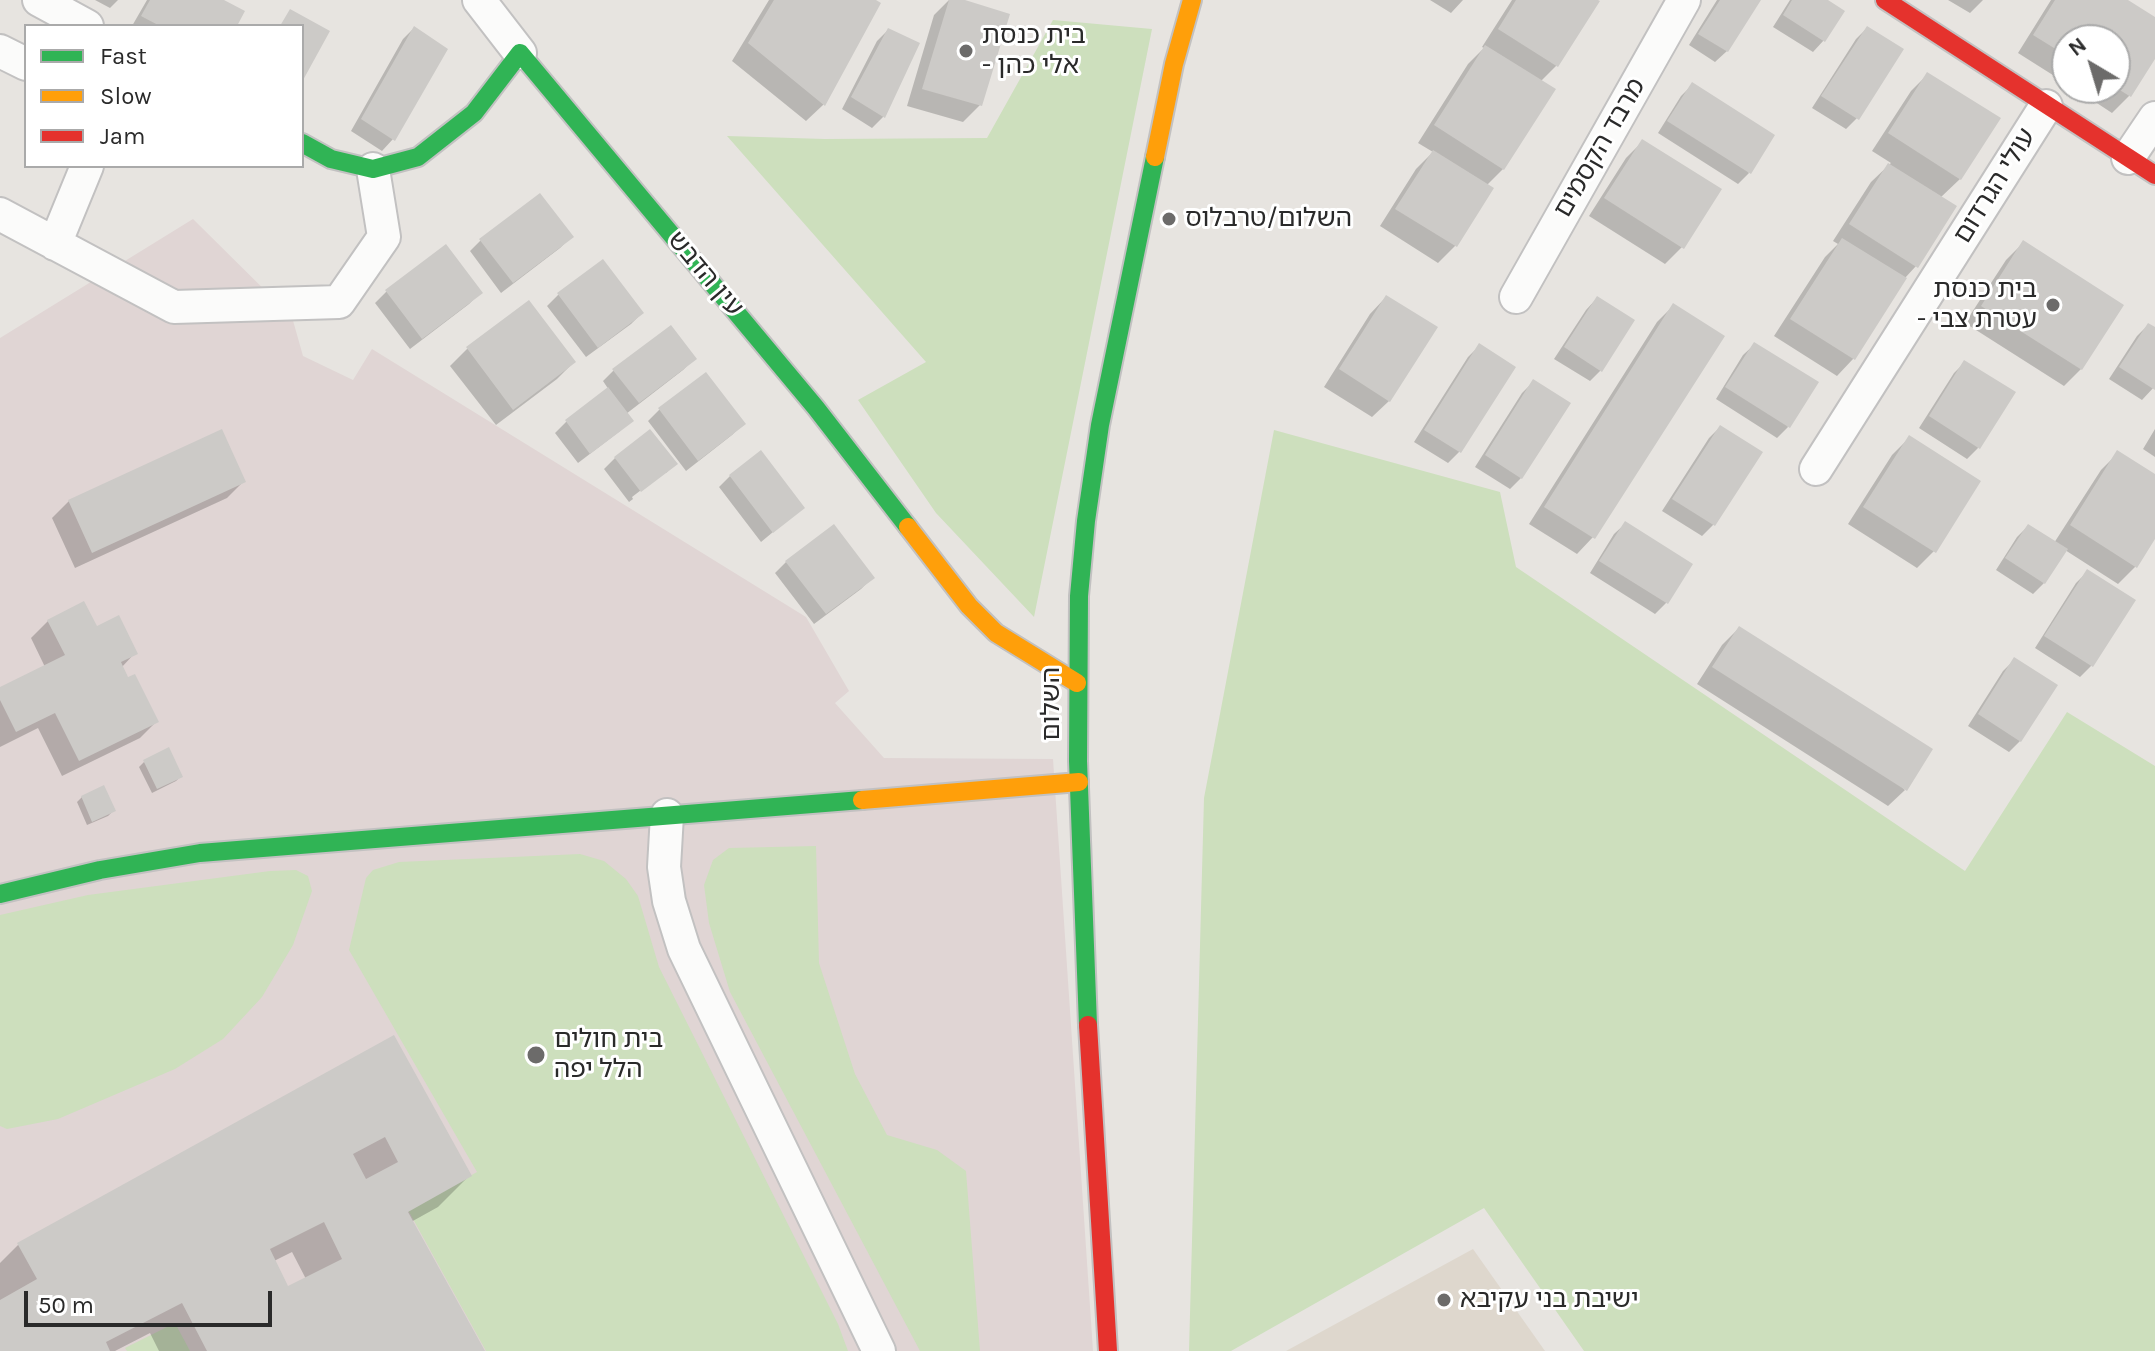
<!DOCTYPE html>
<html>
<head>
<meta charset="utf-8">
<style>
	body { margin:0 }
	#map { position:relative; width:2155px; height:1351px; overflow:hidden; background:#e7e4e0; font-family:Karla,sans-serif }
	canvas { display:block }
	.legend { position:absolute; left:24px; top:24px; width:280px; height:144px; box-sizing:border-box; background:#fff; border:2px solid #aaa; margin:0; padding:10px 14px; list-style:none; font-size:24px; color:#2a2a2a }
	.legend li { display:flex; align-items:center; gap:16px; height:40px }
	.legend b { width:40px; border:2px solid #aaa }
	.north { position:absolute; left:2051px; top:24px; width:80px; height:80px; box-sizing:border-box; background:#fff; border:2px solid #aaa; border-radius:50%; rotate:322deg; font-size:22px; font-weight:700; line-height:32px; text-align:center; color:#2a2a2a }
	.north::after { content:''; display:block; margin:auto; width:28px; height:36px; background:#6c6b6a; clip-path:polygon(50% 0,100% 100%,50% 72%,0 100%) }
	.scale { position:absolute; left:24px; top:1291px; width:248px; height:36px; box-sizing:border-box; border:4px solid #2a2a2a; border-top:0; padding-left:10px; font-size:24px; line-height:28px; white-space:nowrap; color:#2a2a2a; -webkit-text-stroke:6px #fff; paint-order:stroke }
</style>
</head>
<body>
<div id="map">
<canvas width="2155" height="1351"></canvas>
<ul class="legend">
<li><b style="height:10px;background:#30b455"></b>Fast</li>
<li><b style="height:10px;background:#ff9f0a"></b>Slow</li>
<li><b style="height:10px;background:#e5322d"></b>Jam</li>
</ul>
<div class="north">N</div>
<div class="scale">50 m</div>
</div>
<script>
const ctx = document.querySelector('canvas').getContext('2d');
ctx.lineJoin = 'round';
function paint(path, color) { ctx.fillStyle = color; ctx.fill(path, 'evenodd'); }
const poly = rows => new Path2D(rows.map(r => 'M' + r).join(''));
function trace(path, color, width, dash) { ctx.strokeStyle = color; ctx.lineWidth = width; ctx.lineCap = dash ? 'butt' : 'round'; ctx.setLineDash(dash || []); ctx.stroke(path); }
function drawText(font, color, halo, rows, align = 'center') {
  ctx.font = font + ' Karla,"Noto Sans Hebrew",sans-serif'; ctx.lineWidth = 6; ctx.setLineDash([]); ctx.textBaseline = 'middle'; ctx.strokeStyle = halo; ctx.fillStyle = color; for (const [text, x, y, turn = 0] of rows) {
    ctx.save(); ctx.translate(x, y); ctx.rotate((+turn || 0) * Math.PI / 180); ctx.textAlign = isNaN(turn) ? turn : align; if (halo) ctx.strokeText(text, 0, 0); ctx.fillText(text, 0, 0); ctx.restore();
  }
}
const education = poly([
	[1473,1249,1545,1351,1286,1351]
]);
const medical = poly([
	[193,219,292,317,303,356,353,380,372,349,806,617,849,691,835,703,884,758,1053,759,1093,1351,0,1351,0,338]
]);
const green = poly([
	[1053,20,1152,29,1034,617,936,513,858,400,926,362,727,136,825,139,987,138],
	[1274,430,1500,492,1516,567,1965,871,2067,712,2155,766,2155,1351,1584,1351,1484,1208,1231,1351,1189,1351,1204,798],
	[816,846,819,963,855,1074,887,1135,937,1150,966,1171,980,1351,920,1351,730,992,709,923,704,885,713,860,729,848],
	[580,854,604,861,626,879,638,896,659,967,838,1324,848,1351,486,1351,408,1210,477,1172,349,950,366,878,373,870,399,862],
	[296,870,308,876,312,891,293,945,262,997,223,1039,175,1069,58,1119,7,1129,0,1126,0,915,88,895,270,871],
	[175,1323,190,1351,127,1351,125,1348]
]);
const shadow = poly([
	[95,0,118,0,110,8],
	[147,0,220,0,235,26,132,26],
	[769,0,872,0,878,4,823,105,806,121,732,61],
	[949,0,958,0,980,105,963,122,907,106,934,15],
	[1430,0,1463,0,1451,13],
	[1512,0,1595,0,1556,66,1540,82,1503,169,1486,186,1491,189,1455,246,1438,263,1380,226,1416,169,1433,152,1418,143,1468,64,1484,48,1482,47],
	[1717,0,1759,0,1727,51,1715,62,1689,45],
	[1790,0,1824,0,1824,40,1813,52,1773,27],
	[1948,0,1983,0,1970,13],
	[2051,0,2124,0,2155,19,2155,55,2129,96,2112,113,2074,88,2115,88,2115,40,2067,40,2067,84,2018,53],
	[414,28,393,139,382,151,351,131,403,39],
	[1867,28,1857,118,1846,129,1812,108,1856,39],
	[888,30,917,44,883,117,872,128,842,109,877,41],
	[1928,74,1960,179,1940,198,1916,266,1905,278,1853,359,1837,376,1774,336,1825,257,1838,244,1833,241,1871,182,1891,163,1872,151,1911,91],
	[1692,85,1749,173,1738,184,1658,133,1681,96],
	[1643,141,1682,247,1665,264,1589,216,1626,158],
	[572,236,560,248,501,293,470,251,481,240],
	[2023,243,2081,369,2064,386,1965,323,2006,260],
	[445,247,480,293,469,304,410,349,375,303,386,292],
	[603,261,642,313,631,324,586,357,547,306,558,295],
	[1386,297,1389,401,1372,417,1324,387,1370,314],
	[1597,298,1601,370,1590,381,1554,359,1586,310],
	[528,302,574,362,557,379,496,425,450,366,467,349],
	[1673,306,1593,537,1577,554,1529,524,1657,322],
	[2148,325,2155,329,2155,386,2142,400,2109,379,2137,336],
	[1755,344,1788,427,1777,438,1716,399,1743,355],
	[1479,346,1513,368,1459,452,1448,463,1414,442,1468,357],
	[694,359,683,370,626,414,620,431,578,463,555,433,566,422,609,390,603,381,614,370],
	[1965,362,1978,448,1967,459,1919,428,1954,373],
	[706,375,743,424,732,435,686,471,648,421,659,410],
	[1533,382,1521,478,1510,489,1475,467,1522,393],
	[1720,427,1713,525,1702,536,1662,511,1709,438],
	[2155,429,2155,457,2143,449],
	[1909,438,1934,551,1917,568,1848,524,1892,455],
	[2118,453,2155,476,2155,535,2135,567,2118,584,2065,550,2044,583,2033,594,1996,570,2017,537,2028,526,2054,543,2101,470],
	[615,458,675,464,666,473,666,471,632,497,633,499,629,502,604,469],
	[730,476,802,508,761,542,719,487],
	[244,481,227,498,75,568,52,518,69,501],
	[1626,523,1691,564,1666,603,1655,614,1590,573,1614,534],
	[786,562,872,578,861,589,814,624,775,573],
	[2087,572,2091,666,2080,677,2035,648,2076,583],
	[48,621,96,629,135,653,121,668,157,721,140,738,62,776,38,728,0,747,0,689,45,667,31,638],
	[1739,628,1905,790,1888,806,1697,684,1722,645],
	[2014,660,2020,741,2009,752,1968,726,2003,671],
	[144,762,181,776,176,781,152,793,139,767],
	[82,797,113,811,108,816,87,825,77,802],
	[393,1037,469,1176,438,1207,411,1222,482,1351,159,1351,150,1333,115,1351,0,1351,0,1263,18,1245],
	[292,1252,306,1279,287,1289,274,1261]
]);
const building = poly([
	[150,0,224,0,245,11,237,26,160,26,141,16],
	[774,0,876,0,881,3,825,106,748,43],
	[949,0,965,0,1010,14,982,106,922,89],
	[1516,0,1598,0,1600,1,1558,67,1498,29],
	[1720,0,1761,0,1728,52,1698,34],
	[1792,0,1828,0,1845,11,1825,42,1783,15],
	[2055,0,2128,0,2155,17,2155,59,2131,97,2115,87,2115,40,2067,40,2067,56,2033,35],
	[290,9,330,31,302,82,302,26,280,26],
	[414,26,448,49,395,141,361,119],
	[1867,26,1904,49,1859,120,1821,96],
	[888,28,920,43,885,118,851,97],
	[1485,45,1556,89,1504,170,1434,125],
	[1927,72,2001,118,1961,180,1888,133],
	[1692,82,1775,135,1751,174,1667,121],
	[1642,139,1722,189,1684,249,1604,198],
	[1433,150,1494,188,1457,247,1395,209],
	[1888,163,1957,206,1918,268,1849,224],
	[540,193,574,237,513,283,479,239],
	[1842,238,1907,278,1855,360,1790,319],
	[2023,240,2124,305,2082,370,1981,306],
	[446,244,483,293,422,339,385,290],
	[603,259,644,313,598,348,557,293],
	[1386,295,1438,327,1390,402,1339,369],
	[1597,296,1635,320,1602,372,1564,347],
	[529,300,576,362,513,410,466,347],
	[1673,303,1725,336,1595,539,1544,507],
	[2148,323,2155,327,2155,390,2119,367],
	[671,325,697,359,639,403,612,369],
	[1754,342,1819,382,1790,428,1725,387],
	[1479,343,1516,367,1461,453,1424,430],
	[1964,360,2016,392,1980,449,1929,416],
	[706,372,746,424,698,461,658,408],
	[1533,379,1571,403,1522,479,1485,455],
	[608,387,634,421,590,454,565,420],
	[1720,425,1763,452,1715,526,1672,499],
	[222,429,246,482,92,553,68,500],
	[650,429,678,464,641,492,614,457],
	[1909,435,1981,481,1936,553,1863,507],
	[761,450,805,508,773,533,729,475],
	[2117,450,2155,474,2155,539,2137,568,2070,525],
	[1625,521,1693,564,1668,604,1599,561],
	[834,524,875,578,826,614,785,561],
	[2028,524,2068,549,2045,584,2005,558],
	[2087,569,2136,600,2093,667,2044,636],
	[84,601,97,626,119,615,138,654,121,662,128,677,135,674,159,722,79,761,55,713,16,732,0,700,0,687,65,655,47,620],
	[1739,626,1933,749,1907,791,1712,667],
	[2014,657,2058,685,2021,742,1978,714],
	[169,747,183,777,157,789,143,760],
	[104,785,116,811,92,822,81,796],
	[394,1035,472,1176,408,1212,485,1351,207,1351,182,1303,106,1342,110,1351,0,1351,0,1300,37,1279,17,1243],
	[385,1137,398,1162,366,1179,353,1154],
	[324,1222,342,1259,288,1286,270,1249]
]);
const street = poly([
	[39,0,87,26],
	[479,0,520,53],
	[0,51,26,64],
	[2128,158,2155,118],
	[0,214,174,307,339,302,384,237,373,169],
	[55,244,87,166],
	[1516,297,1684,0],
	[1816,469,2046,106],
	[667,815,664,867,669,901,684,949,879,1351]
]);
const fast = poly([
	[302,143,331,159,373,169,418,157,474,113,520,53,816,408,908,527],
	[0,894,100,870,200,853,862,800],
	[1088,1025,1078,761,1079,596,1086,521,1100,425,1155,157]
]);
const slow = poly([
	[1155,157,1174,64,1192,0],
	[908,527,969,606,996,633,1077,683],
	[862,800,1079,782]
]);
const jam = poly([
	[1885,0,2155,175],
	[1088,1025,1108,1351]
]);
const markers = [
	[966,51,8,"#6c6b6a"],
	[1169,219,8,"#6c6b6a"],
	[2053,305,8,"#6c6b6a"],
	[536,1055,10,"#6c6b6a"],
	[1444,1300,8,"#6c6b6a"]
];
const poiNames = [
	["בית כנסת",982,36],
	["- אלי כהן",982,66],
	["השלום/טרבלוס",1185,219],
	["בית כנסת",2037,290,"right"],
	["- עטרת צבי",2037,320,"right"],
	["בית חולים",554,1040],
	["הלל יפה",554,1070],
	["ישיבת בני עקיבא",1460,1300]
];
const streetNames = [
	["מרבד הקסמים",1600,148,-60],
	["עולי הגרדום",1995,186,-58],
	["עין הדבש",705,274,50],
	["השלום",1052,704,-90]
];
paint(education, '#ded7cd');
paint(medical, '#e0d5d4');
paint(green, '#cddfbd');
paint(shadow, '#0003');
paint(building, '#cccac7');
trace(street, '#c2c1c1', 36);
trace(fast, '#c2c1c1', 22);
trace(slow, '#c2c1c1', 22);
trace(jam, '#c2c1c1', 22);
trace(street, '#fbfbfa', 32);
trace(fast, '#30b455', 18);
trace(slow, '#ff9f0a', 18);
trace(jam, '#e5322d', 18);
for (const [x, y, r, color] of markers) { const dot = new Path2D(); dot.arc(x, y, r, 0, 2 * Math.PI); ctx.fillStyle = color; ctx.fill(dot); trace(dot, '#fff', 3); }
drawText('26px', '#2a2a2a', '#fff', poiNames, 'left');
drawText('26px', '#2a2a2a', '#fff', streetNames);
</script>
</body>
</html>
